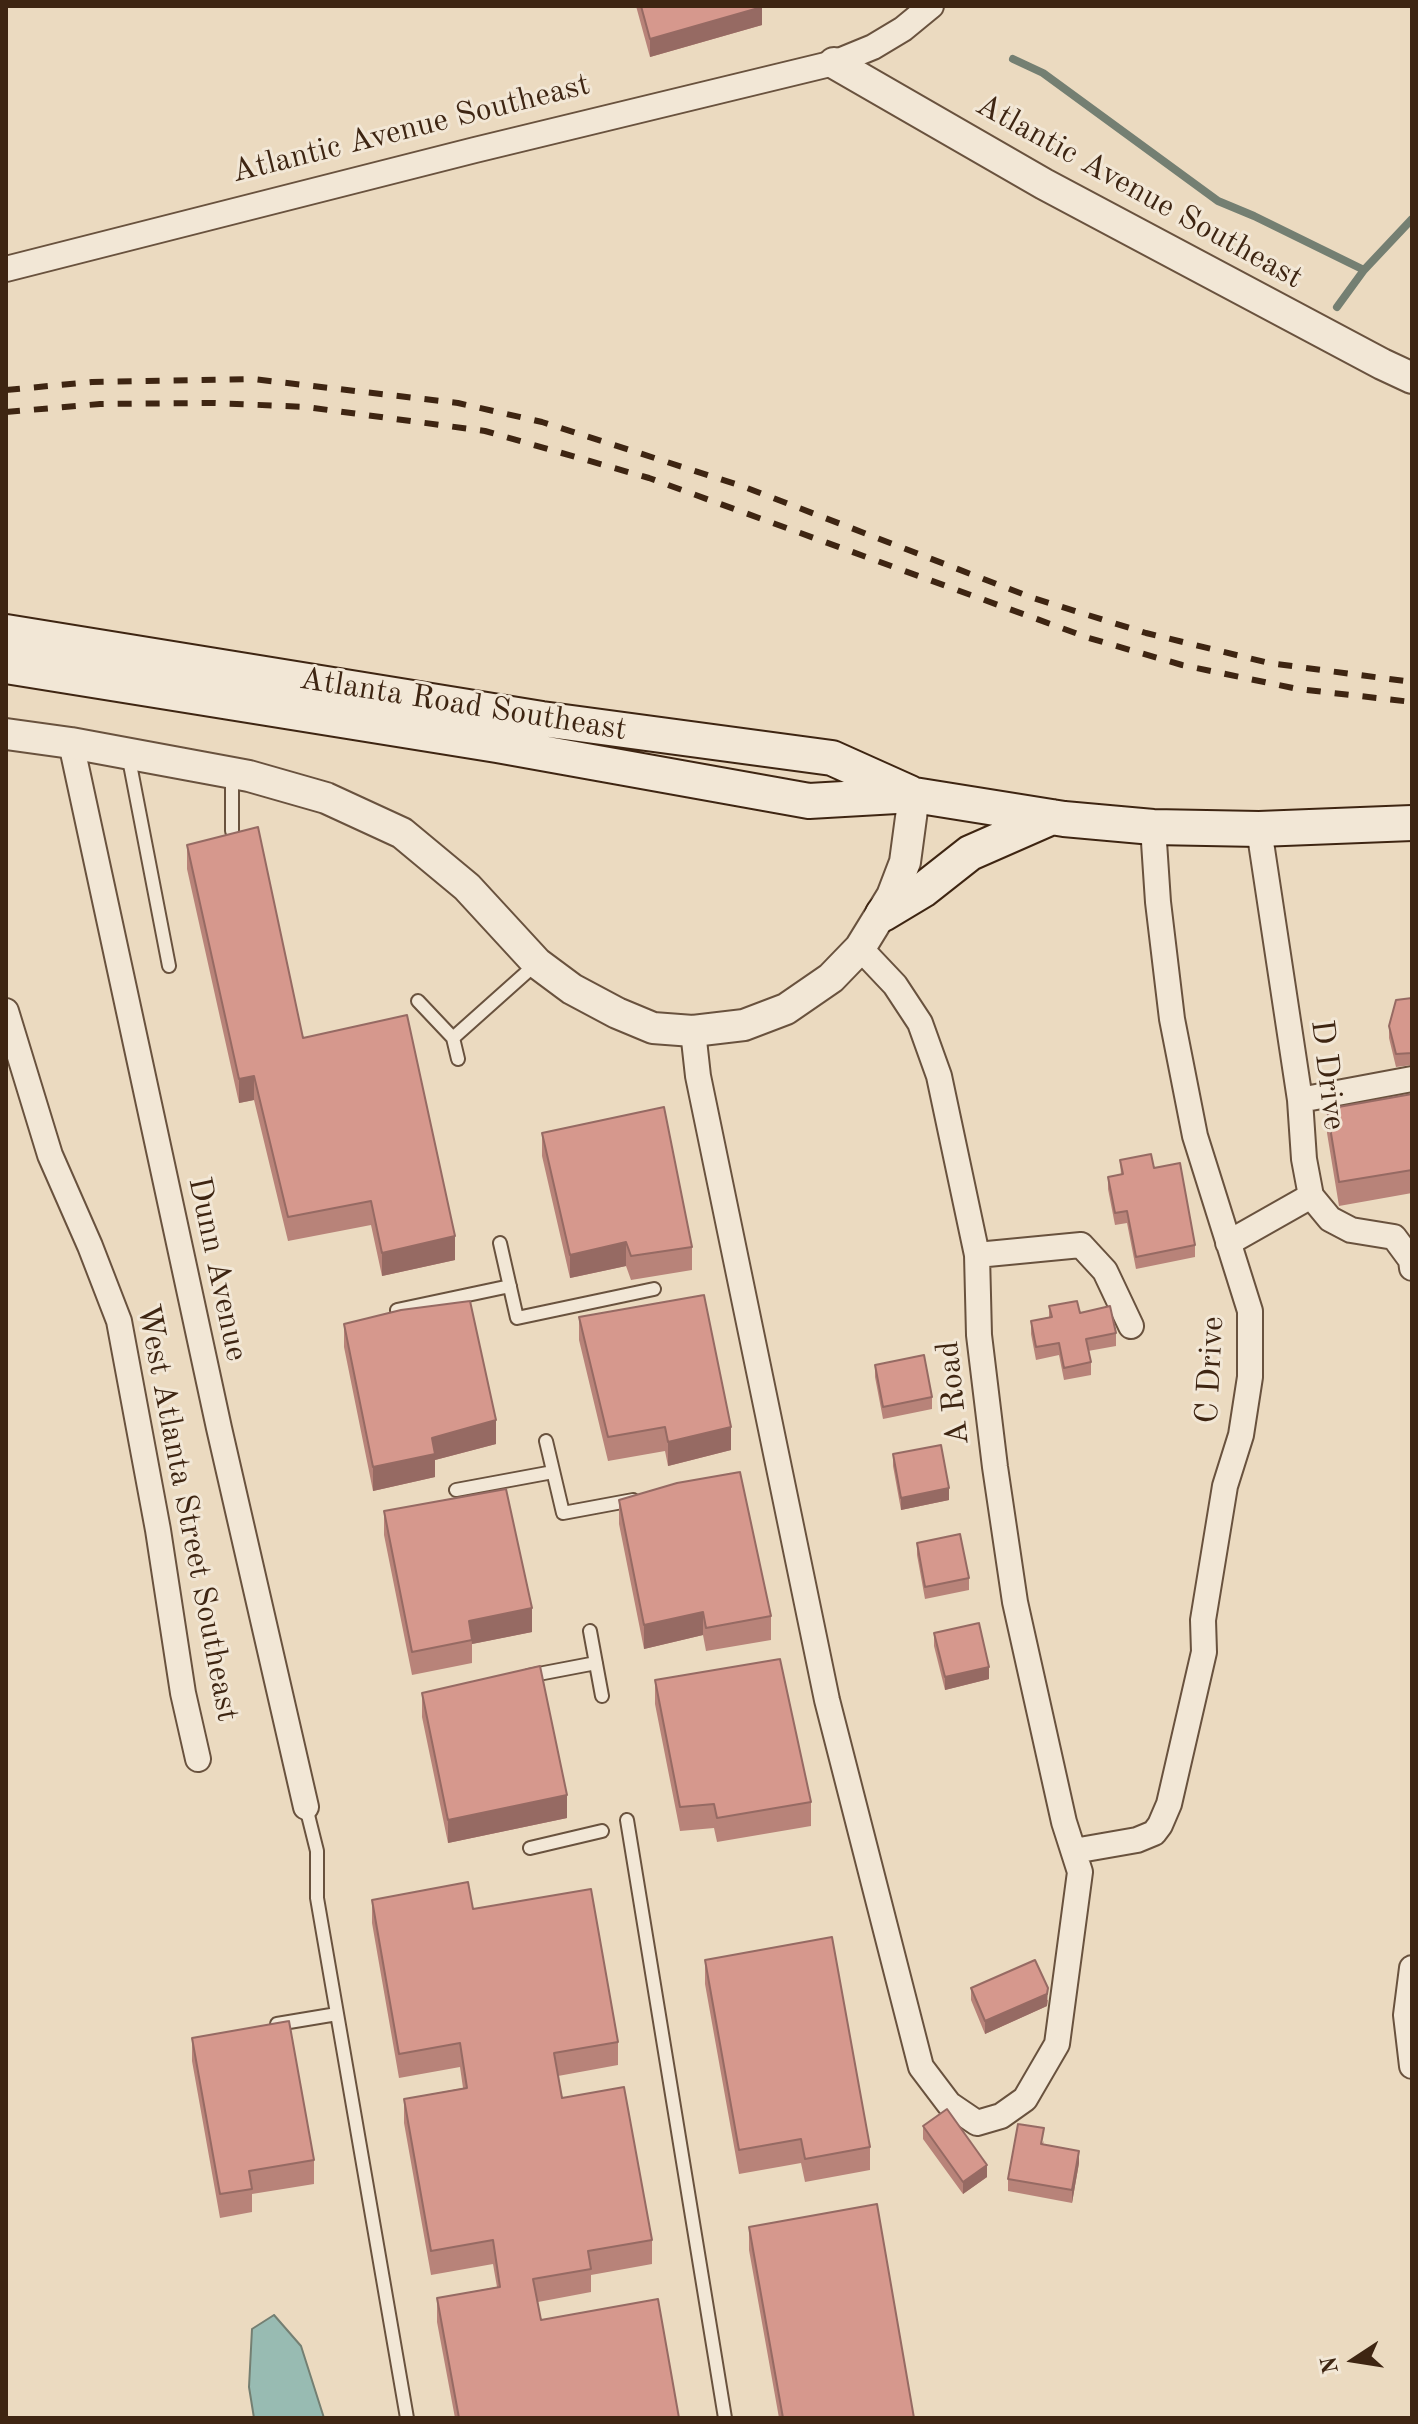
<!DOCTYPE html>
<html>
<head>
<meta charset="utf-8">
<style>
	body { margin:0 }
	#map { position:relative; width:1418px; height:2424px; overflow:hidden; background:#ebdac0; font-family:"Old Standard TT",serif }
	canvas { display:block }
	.frame { position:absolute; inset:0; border:8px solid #3e2512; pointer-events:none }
	.north { position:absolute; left:1314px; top:2320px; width:80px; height:80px; -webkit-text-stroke:6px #f2e7d6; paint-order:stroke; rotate:258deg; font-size:22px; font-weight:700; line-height:32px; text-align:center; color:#3e2512 }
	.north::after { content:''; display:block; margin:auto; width:28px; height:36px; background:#3e2512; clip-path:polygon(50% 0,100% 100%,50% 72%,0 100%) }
</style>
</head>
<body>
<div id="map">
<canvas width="1418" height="2424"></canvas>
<div class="frame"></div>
<div class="north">N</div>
</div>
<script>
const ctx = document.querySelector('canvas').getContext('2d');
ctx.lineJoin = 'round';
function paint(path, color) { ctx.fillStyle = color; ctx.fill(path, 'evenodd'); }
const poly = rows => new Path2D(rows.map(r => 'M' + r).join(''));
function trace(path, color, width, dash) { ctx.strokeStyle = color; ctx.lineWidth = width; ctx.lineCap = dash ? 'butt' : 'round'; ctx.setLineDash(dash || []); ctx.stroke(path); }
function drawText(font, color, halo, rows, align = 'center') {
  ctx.font = font + ' "Old Standard TT",serif'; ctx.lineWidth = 6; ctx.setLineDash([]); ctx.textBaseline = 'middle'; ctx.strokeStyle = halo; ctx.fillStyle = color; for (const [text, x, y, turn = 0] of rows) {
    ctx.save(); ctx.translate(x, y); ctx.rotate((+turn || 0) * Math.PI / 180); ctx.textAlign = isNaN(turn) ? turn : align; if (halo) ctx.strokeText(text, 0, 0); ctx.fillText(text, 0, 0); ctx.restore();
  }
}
const water = poly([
	[274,2315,301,2346,324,2418,254,2418,249,2387,252,2329,274,2315]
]);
const stream = poly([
	[1013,59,1043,73,1218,201,1254,216,1364,270],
	[1337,307,1364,270,1412,219]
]);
const service = poly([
	[128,754,169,966],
	[232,774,232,831],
	[418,1001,453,1038],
	[458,1059,453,1038,537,963],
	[500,1243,517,1318,654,1289],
	[397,1310,510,1286],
	[546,1441,563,1513,633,1500],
	[456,1490,553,1472],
	[590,1631,602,1696],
	[528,1676,596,1663],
	[306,1807,317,1851,317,1898,407,2418],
	[627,1820,725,2418],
	[530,1848,602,1831],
	[277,2024,337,2014]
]);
const minor = poly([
	[6,269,475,150,834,63,873,47,903,29,931,6],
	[71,743,219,1428,306,1807],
	[1259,829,1300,1100,1304,1159,1311,1196,1330,1219,1351,1230,1394,1237,1411,1260,1412,1268],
	[6,1011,50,1155,90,1246,119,1321,158,1530,183,1693,198,1759],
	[693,1031,698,1076,827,1700,921,2067,949,2104,977,2123,1001,2116,1025,2099,1057,2044,1080,1872,1064,1822,1015,1602,995,1467,979,1335,977,1255,939,1076,920,1023,895,985,860,948],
	[1300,1100,1412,1079],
	[1228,1243,1311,1196],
	[977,1255,1081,1245,1105,1271,1131,1326],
	[1074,1851,1137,1840,1154,1833,1160,1825,1169,1804,1204,1652,1203,1620,1225,1486,1241,1435,1250,1377,1250,1311,1195,1136,1172,1019,1158,902,1153,827],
	[1412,1968,1406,2015,1412,2066]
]);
const tertiary = poly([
	[834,63,1044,184,1382,364,1412,378],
	[6,734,71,743,249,776,326,798,402,833,467,887,537,963,572,989,617,1013,653,1028,693,1031,744,1025,786,1009,831,978,860,948,892,896,905,862,914,795]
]);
const secondary = poly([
	[6,632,542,719,832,758,910,793],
	[6,666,497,745,809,801,914,795,1064,819,1153,827,1259,829,1412,823],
	[883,914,923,890,970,853,1052,817]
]);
const rail = poly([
	[6,390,92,382,253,379,458,403,542,422,742,486,1033,598,1146,633,1269,663,1412,682],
	[6,412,100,404,215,403,306,407,485,431,649,478,1089,638,1182,665,1298,689,1412,702]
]);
const wall = poly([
	[636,6,762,6,762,25,650,57],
	[187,845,303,1038,455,1260,382,1276,371,1225,288,1241,254,1100,239,1103,187,869],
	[1412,998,1412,1065,1396,1067,1389,1038,1389,1026],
	[1412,1094,1412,1193,1339,1206,1327,1133,1327,1109],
	[542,1133,692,1247,692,1270,631,1280,626,1266,570,1278,542,1156],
	[1120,1160,1154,1168,1195,1245,1195,1257,1136,1269,1127,1223,1115,1225,1108,1189,1108,1177,1121,1175],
	[1049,1306,1080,1313,1116,1333,1116,1346,1088,1351,1091,1362,1091,1375,1064,1380,1059,1355,1036,1360,1031,1334,1031,1321,1049,1317],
	[579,1317,731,1450,668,1466,665,1451,608,1461,579,1340],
	[344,1324,496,1444,435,1460,435,1477,373,1491,344,1347],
	[875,1365,932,1397,932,1409,883,1419,875,1377],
	[893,1454,949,1500,901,1510,893,1466],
	[619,1500,771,1616,771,1640,706,1651,703,1635,644,1649,619,1524],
	[384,1511,532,1632,472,1644,472,1663,412,1675,384,1535],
	[917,1543,969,1578,969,1590,925,1599,917,1555],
	[934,1633,989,1679,945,1690,934,1646],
	[655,1680,811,1802,811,1826,717,1842,714,1828,680,1831,655,1704],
	[422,1693,567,1818,448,1843,422,1717],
	[372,1900,473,1909,618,2042,618,2065,558,2076,562,2098,652,2240,652,2264,591,2275,591,2292,538,2302,541,2320,679,2418,455,2418,437,2322,437,2298,497,2287,493,2264,431,2275,404,2123,404,2099,463,2088,460,2067,399,2078,372,1923],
	[705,1960,870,2147,870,2170,805,2182,801,2163,739,2174,705,1984],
	[971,1988,1048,2000,1047,2006,985,2034,971,2000],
	[192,2038,314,2160,314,2184,252,2194,252,2212,220,2218,192,2061],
	[923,2126,987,2177,963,2194,923,2139],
	[1044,2141,1043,2144,1079,2163,1072,2203,1008,2191,1008,2179],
	[749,2227,914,2418,779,2418,749,2250]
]);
const shadedWall = poly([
	[762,7,762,25,650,57,650,39],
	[254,1076,254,1100,239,1103,239,1079],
	[455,1236,455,1260,382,1276,382,1253],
	[626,1242,626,1266,570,1278,570,1255],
	[496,1420,496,1444,435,1460,435,1477,373,1491,373,1467,432,1438],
	[731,1427,731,1450,668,1466,668,1442],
	[949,1488,949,1500,901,1510,901,1498],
	[532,1608,532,1632,472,1644,469,1621],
	[703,1612,703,1635,644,1649,644,1625],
	[989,1667,989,1679,945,1690,945,1677],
	[567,1795,567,1818,448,1843,448,1820],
	[1048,1988,1047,2006,985,2034,985,2021],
	[1079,2151,1079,2163,1072,2203,1072,2190],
	[987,2165,987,2177,963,2194,963,2182]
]);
const building = poly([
	[641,6,762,6,762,7,650,39,641,6],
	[258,827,303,1038,407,1015,455,1236,382,1253,371,1201,288,1217,254,1076,239,1079,187,845,258,827],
	[1412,998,1412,1053,1396,1054,1389,1026,1396,1000,1412,998],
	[1412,1094,1412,1170,1339,1182,1327,1109,1412,1094],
	[664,1107,692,1247,631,1256,626,1242,570,1255,542,1133,664,1107],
	[1151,1154,1154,1168,1180,1163,1195,1245,1136,1257,1127,1211,1115,1213,1108,1177,1123,1174,1120,1160,1151,1154],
	[704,1295,731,1427,668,1442,665,1427,608,1437,579,1317,704,1295],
	[470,1301,496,1420,432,1438,435,1454,373,1467,344,1324,401,1310,470,1301],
	[1077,1301,1080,1313,1110,1306,1116,1333,1086,1339,1091,1362,1064,1368,1059,1343,1036,1347,1031,1321,1052,1317,1049,1306,1077,1301],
	[924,1355,932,1397,883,1407,875,1365,924,1355],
	[941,1445,949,1488,901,1498,893,1454,941,1445],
	[740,1472,771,1616,706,1628,703,1612,644,1625,619,1500,677,1483,740,1472],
	[506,1489,532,1608,469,1621,472,1640,412,1652,384,1511,506,1489],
	[960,1534,969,1578,925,1587,917,1543,960,1534],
	[979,1623,989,1667,945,1677,934,1633,979,1623],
	[780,1659,811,1802,717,1818,714,1804,680,1807,655,1680,780,1659],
	[540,1666,567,1795,448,1820,422,1693,540,1666],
	[468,1882,473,1909,591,1889,618,2042,554,2053,562,2098,624,2087,652,2240,588,2251,591,2269,533,2279,541,2320,658,2299,679,2418,459,2418,437,2298,500,2287,493,2240,431,2251,404,2099,467,2088,460,2043,399,2054,372,1900,468,1882],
	[832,1937,870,2147,805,2159,801,2139,739,2150,705,1960,832,1937],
	[1035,1960,1048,1988,1047,1994,985,2021,971,1988,1035,1960],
	[289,2021,314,2160,249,2171,252,2189,220,2194,192,2038,289,2021],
	[947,2109,987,2165,963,2182,923,2126,947,2109],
	[1018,2124,1044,2128,1041,2144,1079,2151,1072,2190,1008,2179,1018,2124],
	[877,2204,914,2418,783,2418,749,2227,877,2204]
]);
const streetNames = [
	["Atlantic Avenue Southeast",411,129,-14],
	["Atlantic Avenue Southeast",1139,192,29],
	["Atlanta Road Southeast",463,705,9],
	["D Drive",1327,1075,83],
	["Dunn Avenue",217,1269,78],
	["C Drive",1211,1370,-87],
	["A Road",954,1393,-96],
	["West Atlanta Street Southeast",187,1513,79]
];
paint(water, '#98bbb2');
trace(water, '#747f72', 2);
trace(stream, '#747f72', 8);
trace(service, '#69523e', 16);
trace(minor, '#69523e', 28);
trace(tertiary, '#69523e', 34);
trace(secondary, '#3e2512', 38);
trace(service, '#f2e7d6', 12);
trace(minor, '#f2e7d6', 24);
trace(tertiary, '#f2e7d6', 30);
trace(secondary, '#f2e7d6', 34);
trace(rail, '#3e2512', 6, [14, 14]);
paint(wall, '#b88379');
paint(shadedWall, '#966a63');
paint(building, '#d6988d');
trace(building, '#966a63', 2);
drawText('32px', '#3e2512', '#f2e7d6', streetNames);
</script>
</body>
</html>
